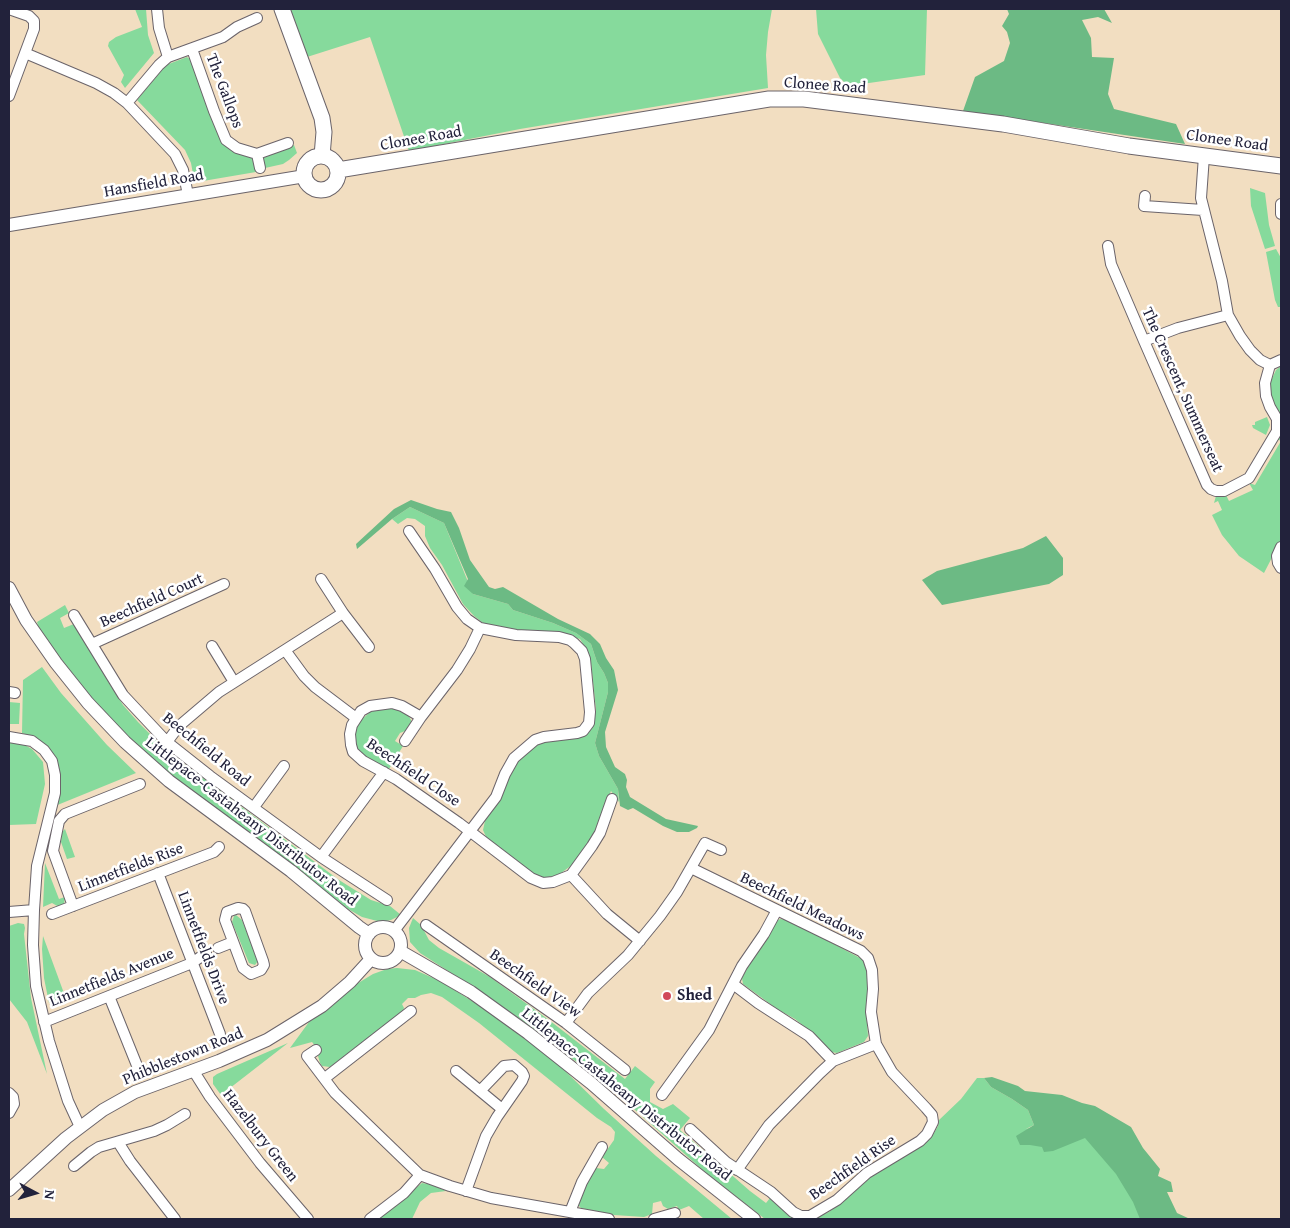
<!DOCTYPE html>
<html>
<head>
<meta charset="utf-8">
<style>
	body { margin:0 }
	#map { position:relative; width:1290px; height:1228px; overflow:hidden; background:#f2dec1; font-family:"Gentium Book Plus",serif }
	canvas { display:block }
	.frame { position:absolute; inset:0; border:10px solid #22223b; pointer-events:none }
	.north { position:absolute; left:10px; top:1168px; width:50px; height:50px; -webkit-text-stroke:4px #fff; paint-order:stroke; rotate:96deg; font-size:14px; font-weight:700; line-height:20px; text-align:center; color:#22223b }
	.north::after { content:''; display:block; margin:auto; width:18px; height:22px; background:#22223b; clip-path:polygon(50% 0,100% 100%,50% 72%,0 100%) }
</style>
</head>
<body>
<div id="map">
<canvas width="1290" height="1228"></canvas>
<div class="frame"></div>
<div class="north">N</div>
</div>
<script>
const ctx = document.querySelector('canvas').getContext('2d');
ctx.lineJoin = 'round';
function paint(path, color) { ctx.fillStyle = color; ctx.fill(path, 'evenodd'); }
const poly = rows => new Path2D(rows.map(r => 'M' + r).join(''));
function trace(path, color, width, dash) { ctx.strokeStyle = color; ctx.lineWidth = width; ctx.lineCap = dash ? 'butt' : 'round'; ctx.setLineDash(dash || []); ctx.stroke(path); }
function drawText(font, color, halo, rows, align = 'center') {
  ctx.font = font + ' "Gentium Book Plus",serif'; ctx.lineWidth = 5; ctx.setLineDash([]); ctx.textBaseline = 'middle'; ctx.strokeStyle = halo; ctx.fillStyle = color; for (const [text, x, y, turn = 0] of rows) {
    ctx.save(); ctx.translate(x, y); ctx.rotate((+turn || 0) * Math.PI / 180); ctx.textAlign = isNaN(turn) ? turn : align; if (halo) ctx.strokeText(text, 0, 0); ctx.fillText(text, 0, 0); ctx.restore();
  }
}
const green = poly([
	[135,9,146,9,148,35,154,53,125,88,121,82,124,75,108,46,109,42,116,37,142,27],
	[289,9,772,9,768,32,766,55,768,88,520,129,409,151,370,37,307,57],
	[816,9,927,9,925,75,848,86,840,78,818,34],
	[187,57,191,60,218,134,252,158,256,172,203,181,199,176,193,174,191,163,185,150,137,100,166,65],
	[294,145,297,153,289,160,283,164,265,168,263,159,267,155],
	[1250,188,1265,193,1269,225,1275,246,1265,249,1251,206],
	[1276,249,1281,258,1281,307,1278,307,1275,300,1266,252],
	[1281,366,1281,417,1276,408,1270,393,1269,385,1276,370],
	[1267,417,1270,425,1266,435,1253,428,1252,425,1255,425,1255,422],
	[1281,432,1281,540,1264,573,1239,556,1222,535,1212,515,1222,510,1218,501,1214,503,1216,496,1226,495,1229,501,1253,490,1249,483,1255,485,1281,441,1277,439],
	[410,507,444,523,473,594,508,604,513,610,553,623,576,633,591,644,597,662,604,673,608,683,608,692,595,743,599,756,618,789,619,802,611,791,593,837,572,865,557,876,541,878,534,874,487,839,483,830,485,821,498,802,513,767,519,760,536,745,544,741,580,738,587,733,591,728,596,710,591,663,588,652,580,639,570,636,524,632,487,626,474,616,463,604,442,565,430,548,425,536,425,526,415,519,407,518,398,524,392,519],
	[65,605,69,613,60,618,64,628,74,624,89,645,109,683,123,705,138,722,158,742,179,760,339,880,371,900,390,906,401,915,391,920,381,922,362,917,348,909,263,842,192,792,130,739,82,688,39,629,37,622],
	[42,667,61,693,107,745,136,773,55,806,58,778,33,737,22,733,23,680],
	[9,702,20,703,19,724,9,724],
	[393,708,407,713,411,720,411,724,405,731,400,733,395,741,403,746,389,769,367,759,358,751,356,747,355,732,358,723,370,712,379,709],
	[9,743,21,743,32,749,43,762,45,784,36,824,9,825],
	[65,829,75,857,67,859,61,842,62,832],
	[45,863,59,899,65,897,64,905,59,907,52,903,43,907],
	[236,915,242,920,257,959,258,961,255,965,249,963,232,922,234,916],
	[413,918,421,925,429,940,439,948,490,977,549,1020,625,1079,635,1066,655,1082,650,1089,650,1102,663,1109,673,1104,690,1118,680,1130,750,1191,766,1203,770,1198,795,1219,765,1219,706,1173,616,1093,537,1031,484,994,420,953,410,942,409,928],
	[780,919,788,920,862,959,866,963,868,985,866,1011,868,1036,864,1042,837,1053,831,1052,811,1032,795,1019,777,1009,743,984,742,978,753,958,775,922],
	[18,923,24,924,25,928,24,934,31,998,47,1074,27,1022,9,999,9,926],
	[43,936,65,996,49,1003,44,978,42,949],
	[397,968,415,970,440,981,483,1008,556,1062,604,1109,656,1156,732,1219,704,1219,689,1206,679,1210,677,1206,668,1209,663,1206,661,1201,653,1203,652,1214,644,1217,614,1215,581,1208,579,1206,579,1201,582,1190,596,1168,604,1169,609,1163,602,1157,614,1140,615,1132,611,1127,597,1118,479,1023,442,997,431,993,421,995,415,998,408,998,402,1004,404,1008,402,1013,330,1067,322,1066,320,1063,318,1056,320,1052,312,1042,290,1048,309,1022,337,1001,355,985,373,974,387,969],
	[288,1043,221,1095,213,1084,213,1077,217,1074],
	[977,1078,984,1078,991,1087,1012,1099,1028,1110,1034,1125,1026,1129,1074,1116,1151,1219,814,1219,829,1212,873,1175,931,1138,938,1126,939,1120,961,1099],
	[422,1183,433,1185,446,1191,431,1193,420,1202,412,1219,378,1219]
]);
const forest = poly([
	[1007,9,1104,9,1112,23,1098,17,1082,20,1091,38,1092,57,1114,58,1108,94,1114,109,1176,124,1185,144,963,111,975,77,1004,61,1010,43,1007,32,1002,26,1009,14],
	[411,500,437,509,451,512,459,528,470,560,489,587,495,589,503,587,558,619,590,634,600,644,606,658,614,670,618,690,605,732,606,747,615,767,625,774,627,780,626,787,630,797,666,819,698,826,697,828,689,832,677,832,663,826,633,808,628,810,620,806,618,789,599,756,595,743,608,692,608,683,604,673,597,662,591,644,576,633,553,623,513,610,508,604,473,594,464,586,468,579,444,523,410,507,392,519,357,549,356,544,394,509],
	[1046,536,1063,558,1063,575,1049,584,942,605,922,580,937,571,1023,548],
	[992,1077,1018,1086,1025,1091,1062,1095,1082,1103,1095,1106,1131,1127,1143,1148,1160,1169,1158,1176,1171,1182,1173,1192,1167,1192,1177,1213,1190,1219,1140,1219,1133,1202,1116,1174,1085,1138,1053,1151,1044,1152,1042,1147,1030,1145,1020,1145,1016,1136,1034,1125,1028,1110,1012,1099,991,1087,984,1078]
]);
const minor = poly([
	[9,9,29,16,34,21,34,29,9,96],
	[157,9,159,28,168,57],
	[192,49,214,111,226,140,237,148,257,154,288,143],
	[25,53,96,83,114,93,127,103,175,154,183,170,188,195],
	[127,103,159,65,168,57,223,37,237,27,257,18],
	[257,154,260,168],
	[1204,156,1201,198,1222,281,1228,315,1240,336,1250,350,1260,360,1270,365],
	[1145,196,1144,206,1203,210],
	[1281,204,1281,214],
	[1108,246,1111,264,1144,341,1207,485,1211,489,1216,491,1224,491,1249,478,1277,431,1277,419,1270,407,1266,396,1265,383,1270,365],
	[1144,341,1178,328,1228,315],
	[1270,365,1281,360],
	[1281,547,1277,556,1278,563,1281,568],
	[321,579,343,613,369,647],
	[74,615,123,695,167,742,210,776,321,857,387,900],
	[92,644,224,584],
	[212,646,234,682],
	[285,650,304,676,315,687,356,718],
	[9,692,15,693],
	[421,717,402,706,392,703,370,706,361,711,352,725,350,734,351,745,353,752,363,761,396,779,459,823,531,878,543,883,553,882,571,875,592,846,600,833,612,799],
	[9,737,32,741,44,750,52,761,55,775,55,793,37,866,34,910,33,945,36,986,49,1041,68,1101,80,1127],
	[405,741,421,717,457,670,470,649,480,628],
	[167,742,179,726,219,692,343,613],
	[254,807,284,766],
	[321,857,384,772],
	[158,873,220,1034],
	[571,875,607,914,640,941],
	[73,906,53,851,59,821,65,814,140,784],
	[238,908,243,909,245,911,263,961,264,965,261,970,251,974,243,968,225,920,227,912,238,908],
	[9,912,34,910],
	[52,914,214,852,219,847],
	[426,925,566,1023,625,1070],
	[394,931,496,797,505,774,514,758,535,740,544,737,577,733,583,731,589,723,590,712,585,659,582,651,574,643,570,640,559,637,516,635,480,628,467,619,457,607,435,569,409,531],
	[218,948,233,942],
	[733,984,758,1003,809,1036,833,1061],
	[109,996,140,1073],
	[44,1022,192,963,206,953],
	[566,1023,588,993,628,955,660,916,677,892,705,843,721,850],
	[316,1050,307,1056,335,1093,420,1175,450,1186,491,1198,609,1219],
	[193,1070,210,1097,260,1163,308,1219],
	[456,1071,502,1109],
	[325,1078,411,1011],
	[9,1093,13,1097,14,1104,9,1113],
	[662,1095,709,1030,742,966,764,934,777,910],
	[690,1129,726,1162,771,1192,793,1212,801,1216,810,1216,837,1200,867,1173,920,1141,927,1134,933,1122,932,1115,926,1108,892,1072,876,1044,871,1012,873,989,872,970,868,958,861,951,691,868],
	[118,1142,130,1161,175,1219],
	[74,1166,91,1152,99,1147,154,1131,167,1125,185,1114],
	[737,1170,769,1125,820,1073,833,1061,876,1044],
	[466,1191,486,1136,497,1117,522,1081,524,1076,522,1072,514,1065,504,1066,480,1091],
	[570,1212,582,1182,602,1147],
	[370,1219,404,1193,420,1175],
	[654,1219,675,1213]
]);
const tertiary = poly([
	[9,225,305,176],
	[9,588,26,620,56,663,88,703,125,742,169,781,291,871,359,927,369,934],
	'365 945a18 18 0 1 1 36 0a18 18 0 1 1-36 0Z',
	[400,951,471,992,528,1033,591,1083,678,1159,754,1219],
	[9,1190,66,1138,103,1110,135,1092,219,1061,267,1040,322,1006,350,982,371,959]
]);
const secondary = poly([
	[282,9,322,118,324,132,322,156],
	'304 173a17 17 0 1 1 34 0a17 17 0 1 1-34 0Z',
	[338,170,769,99,804,99,1003,124,1129,146,1281,166]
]);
const markers = [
	[667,996,5,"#d1495b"]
];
const streetNames = [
	["Clonee Road",825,86,4],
	["The Gallops",224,91,69],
	["Clonee Road",421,139,-10],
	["Clonee Road",1227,141,8],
	["Hansfield Road",154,184,-10],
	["The Crescent, Summerseat",1182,390,66],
	["Beechfield Court",152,601,-24],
	["Beechfield Road",206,750,39],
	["Beechfield Close",413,773,34],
	["Littlepace-Castaheany Distributor Road",251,822,38],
	["Linnetfields Rise",131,868,-21],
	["Beechfield Meadows",802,907,26],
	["Linnetfields Drive",203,948,69],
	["Linnetfields Avenue",112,978,-22],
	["Beechfield View",535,984,35],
	["Phibblestown Road",183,1057,-22],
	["Littlepace-Castaheany Distributor Road",626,1095,39],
	["Hazelbury Green",260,1136,52],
	["Beechfield Rise",853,1168,-35]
];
const poiNames = [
	["Shed",677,996]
];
paint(green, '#86da9c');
paint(forest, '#6cba84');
trace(minor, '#6b646a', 12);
trace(tertiary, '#6b646a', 14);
trace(secondary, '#6b646a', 17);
trace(minor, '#fff', 10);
trace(tertiary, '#fff', 12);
trace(secondary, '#fff', 15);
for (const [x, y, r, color] of markers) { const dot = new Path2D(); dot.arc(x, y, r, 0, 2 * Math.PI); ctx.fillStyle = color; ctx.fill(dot); trace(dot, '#fff', 2); }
drawText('16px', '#22223b', '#fff', streetNames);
drawText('bold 16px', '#22223b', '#fff', poiNames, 'left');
</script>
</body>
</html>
